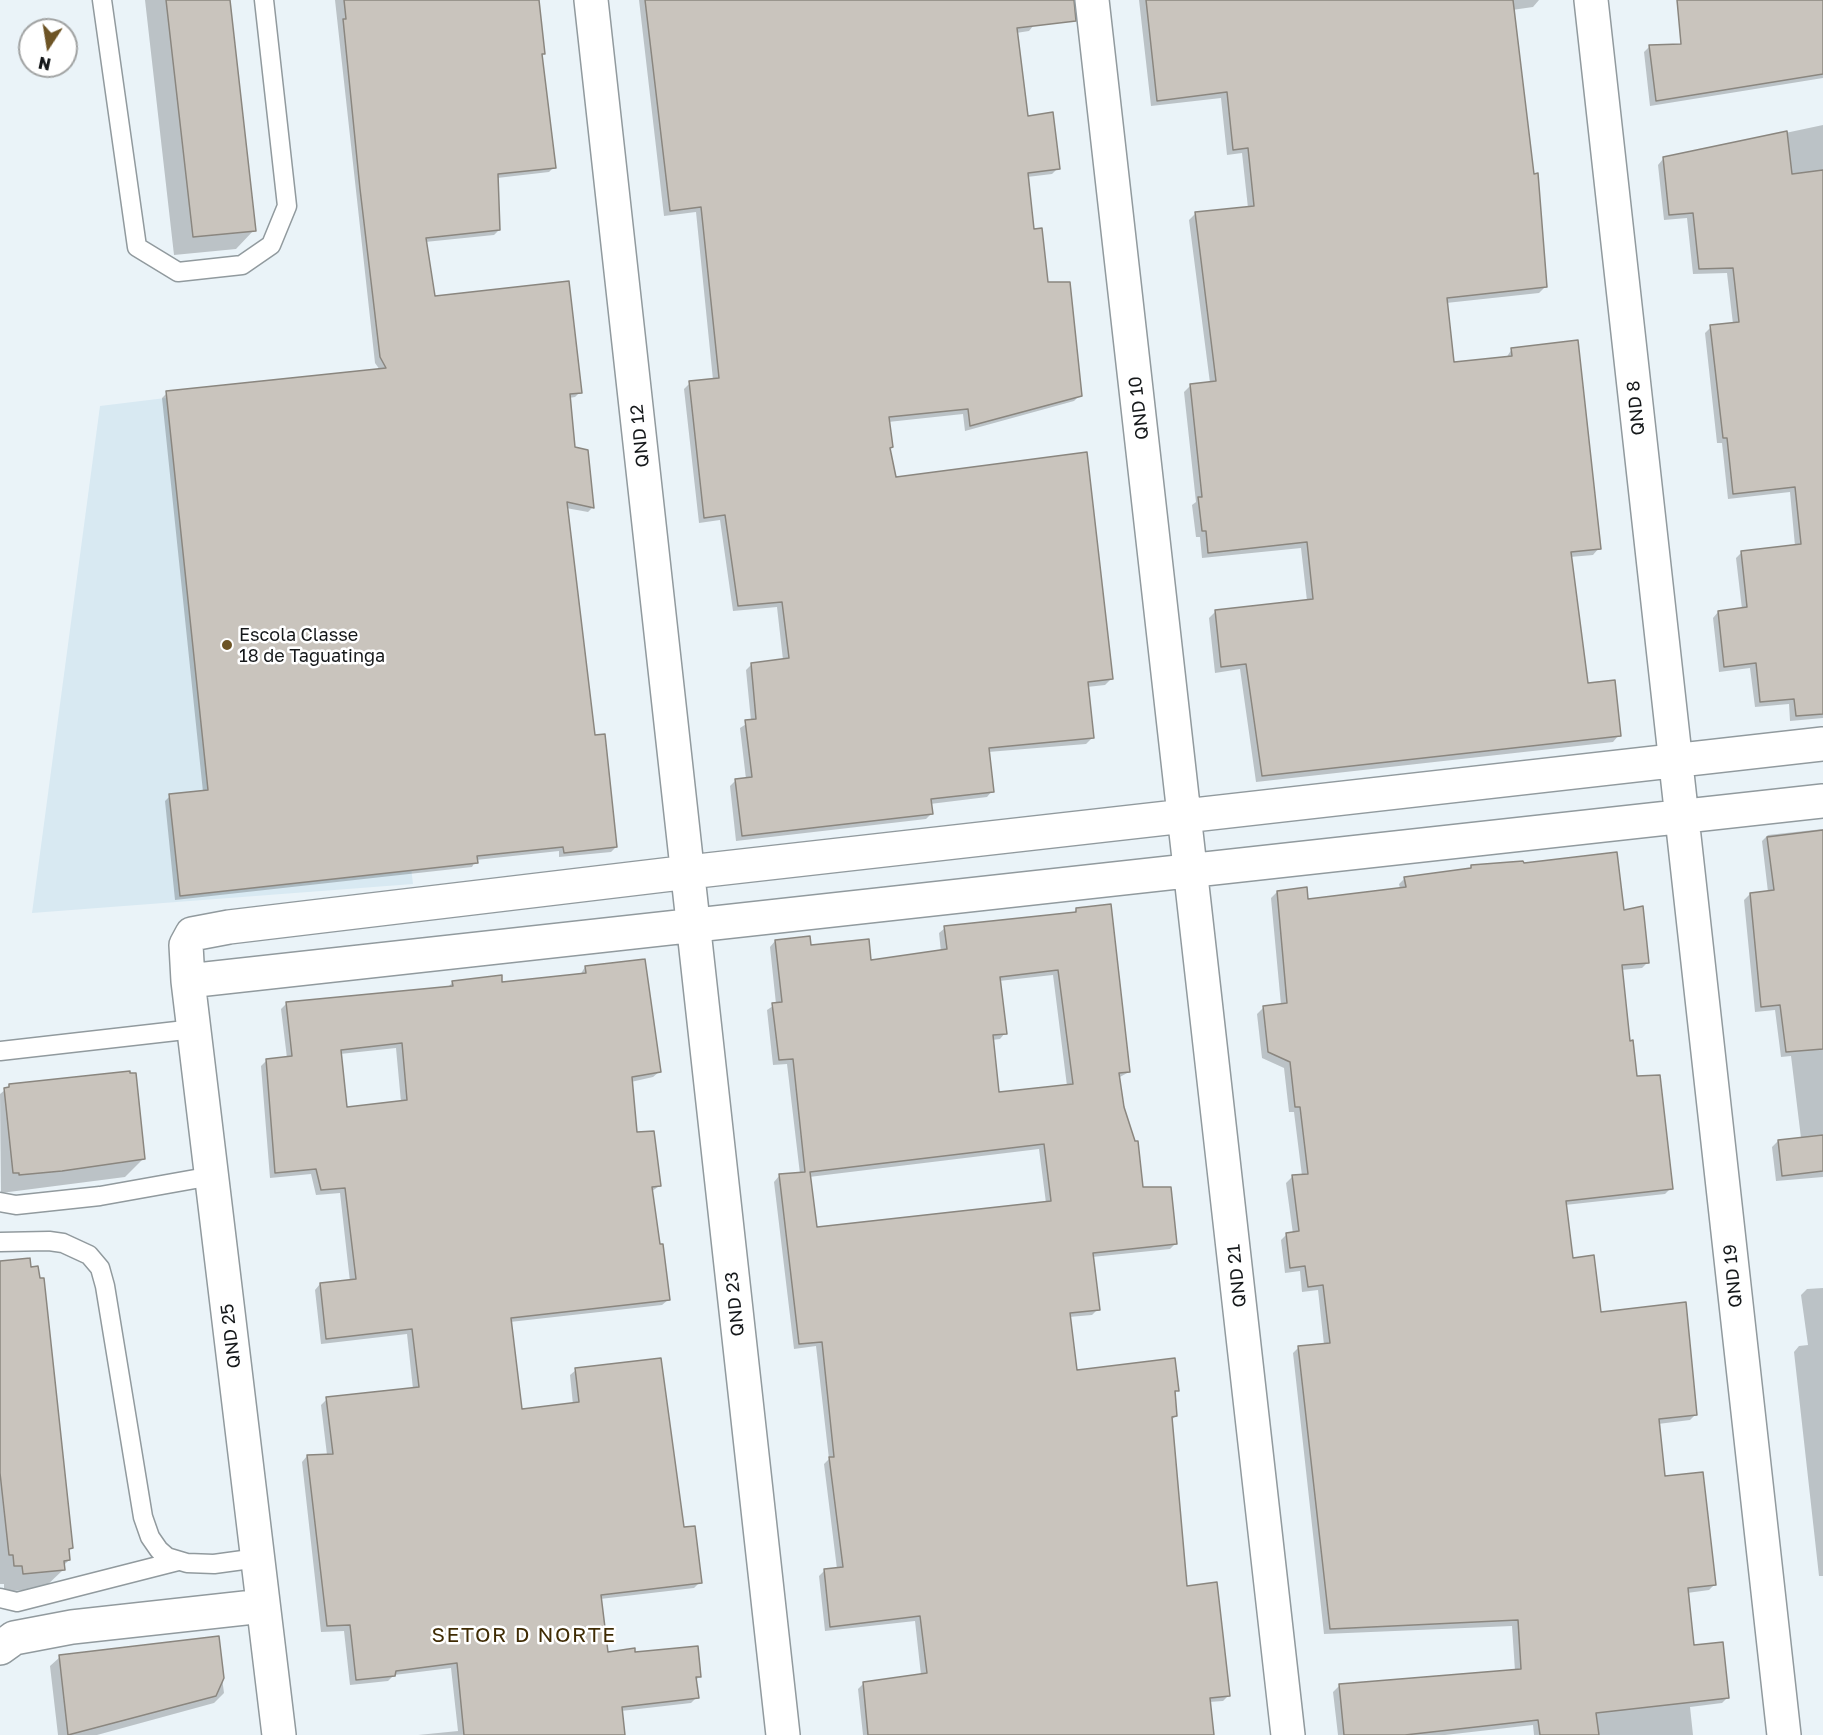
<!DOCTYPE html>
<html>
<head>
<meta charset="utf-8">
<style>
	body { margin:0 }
	#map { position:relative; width:1823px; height:1735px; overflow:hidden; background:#eaf3f8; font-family:"Golos Text",sans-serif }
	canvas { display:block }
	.north { position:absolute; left:18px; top:18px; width:60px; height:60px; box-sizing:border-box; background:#fff; border:2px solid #a1a3a3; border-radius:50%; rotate:192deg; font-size:16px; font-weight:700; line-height:24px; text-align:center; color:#15181a }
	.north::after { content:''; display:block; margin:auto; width:21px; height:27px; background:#6d5425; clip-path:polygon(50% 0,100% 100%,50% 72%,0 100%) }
</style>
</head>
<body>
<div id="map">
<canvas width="1823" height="1735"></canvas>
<div class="north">N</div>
</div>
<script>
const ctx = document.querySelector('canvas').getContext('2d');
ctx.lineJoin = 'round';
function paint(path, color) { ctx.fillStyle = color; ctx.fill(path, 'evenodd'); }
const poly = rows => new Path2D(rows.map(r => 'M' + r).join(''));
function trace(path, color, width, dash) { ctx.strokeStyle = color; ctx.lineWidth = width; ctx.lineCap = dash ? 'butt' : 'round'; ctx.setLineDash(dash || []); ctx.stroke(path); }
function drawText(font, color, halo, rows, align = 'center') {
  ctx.font = font + ' "Golos Text",sans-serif'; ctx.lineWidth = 5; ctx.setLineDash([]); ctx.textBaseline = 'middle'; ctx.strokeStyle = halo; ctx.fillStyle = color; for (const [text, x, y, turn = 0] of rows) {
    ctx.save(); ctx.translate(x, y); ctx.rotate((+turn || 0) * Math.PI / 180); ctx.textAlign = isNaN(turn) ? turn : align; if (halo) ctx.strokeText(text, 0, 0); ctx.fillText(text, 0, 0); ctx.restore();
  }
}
const built = poly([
	[354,375,413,884,32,913,100,406]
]);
const shadow = poly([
	[145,0,228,0,254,230,236,249,174,255],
	[335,0,537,0,543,53,541,56,554,167,549,172,497,178,499,230,494,235,425,242,434,297,580,392,575,397,569,398,574,449,593,507,588,512,566,508,593,737,616,847,611,852,559,857,559,851,476,860,472,867,175,900,165,801,170,796,203,792,162,398,167,393,380,370,375,363],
	[639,0,1032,0,1034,25,1029,31,1016,33,1027,117,1058,168,1052,174,1027,177,1033,231,1080,395,1074,401,965,431,963,414,888,422,888,449,894,479,1111,679,1105,685,1087,687,1092,738,1086,744,988,752,992,791,987,797,930,804,932,813,926,819,736,841,730,786,736,780,746,779,740,728,751,721,746,670,752,664,783,660,777,607,733,611,720,520,699,523,684,389,690,383,713,380,696,212,664,216],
	[1139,0,1539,0,1533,7,1512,10,1546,286,1539,293,1446,303,1453,364,1506,358,1512,349,1599,548,1593,555,1570,557,1587,685,1619,735,1613,742,1256,782,1240,669,1215,673,1209,618,1215,612,1307,601,1301,548,1202,558,1200,537,1196,537,1192,505,1196,502,1184,392,1191,385,1210,383,1189,220,1196,213,1248,208,1242,153,1227,155,1221,98,1151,106],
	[1823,44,1823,78,1650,106,1644,52,1650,46],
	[1823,125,1823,718,1790,721,1789,704,1755,707,1750,668,1719,672,1713,618,1718,612,1742,609,1736,558,1742,552,1795,546,1790,492,1728,499,1722,443,1717,443,1705,333,1711,327,1733,324,1727,273,1693,274,1687,218,1664,220,1658,165,1663,159],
	[1823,829,1823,1177,1776,1181,1772,1147,1778,1141,1801,1138,1791,1056,1781,1057,1775,1010,1755,1012,1744,900,1750,894,1768,892,1762,841,1768,835],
	[1472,866,1622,912,1648,962,1642,968,1621,970,1635,1077,1671,1188,1665,1194,1565,1205,1571,1259,1600,1313,1696,1414,1690,1420,1658,1424,1664,1477,1715,1584,1709,1590,1687,1593,1692,1646,1728,1697,1722,1703,1690,1707,1693,1735,1534,1735,1533,1725,1445,1735,1338,1735,1333,1692,1339,1686,1515,1671,1512,1626,1324,1634,1293,1353,1299,1347,1324,1345,1318,1290,1302,1292,1300,1271,1285,1273,1281,1240,1287,1234,1293,1234,1286,1183,1292,1177,1302,1176,1294,1112,1289,1112,1284,1068,1262,1058,1257,1014,1263,1008,1281,1005,1271,898,1277,892,1307,901,1400,889,1399,884,1405,878,1468,870],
	[1077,909,1129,1072,1118,1078,1122,1107,1142,1188,1175,1244,1170,1249,1092,1257,1098,1309,1092,1315,1069,1317,1076,1372,1177,1390,1173,1394,1176,1416,1170,1421,1185,1587,1229,1695,1223,1701,1209,1702,1213,1735,863,1735,858,1689,864,1683,921,1675,915,1621,825,1631,819,1576,824,1571,837,1569,824,1464,829,1459,816,1346,794,1349,774,1182,779,1176,800,1174,787,1064,773,1065,767,1010,776,1004,770,947,775,941,870,962,941,952,939,933,945,928,1072,914],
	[1053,975,1067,1086,997,1093,992,1040,1000,1039,1005,1033,999,981],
	[1039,1149,1046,1203,815,1229,809,1177],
	[585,967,659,1072,653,1077,631,1082,636,1134,659,1186,651,1192,668,1300,662,1305,510,1322,520,1411,573,1405,570,1375,576,1370,682,1529,700,1582,694,1588,600,1599,607,1653,634,1654,700,1676,695,1681,697,1697,691,1703,621,1711,623,1735,418,1735,458,1731,451,1668,394,1675,388,1681,350,1685,344,1631,321,1632,302,1462,307,1456,327,1455,321,1405,327,1399,413,1389,407,1334,321,1344,315,1290,320,1284,350,1282,340,1193,316,1195,311,1174,270,1178,261,1066,267,1060,287,1058,281,1009,286,1004,447,988,452,983,501,983,580,975],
	[396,1048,401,1102,346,1109,340,1054],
	[10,1086,144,1158,125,1177,1,1193,0,1094],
	[0,1262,72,1547,68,1551,69,1560,63,1566,63,1570,44,1588,4,1592,4,1584,0,1584],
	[1823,1288,1823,1576,1819,1576,1794,1352,1799,1346,1808,1345,1801,1295,1807,1289],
	[217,1638,224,1693,214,1703,97,1735,58,1735,50,1666,60,1657]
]);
const building = poly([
	[166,0,230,0,256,231,193,237,166,0],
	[344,0,539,0,545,54,542,54,556,168,498,174,500,230,426,238,435,296,569,281,582,393,570,394,575,447,588,450,594,508,567,502,595,735,605,734,617,847,564,853,563,847,477,856,478,863,180,896,169,794,208,790,166,391,386,368,380,357,360,189,343,19,346,19,344,0],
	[645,0,1074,0,1076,21,1017,28,1028,116,1053,112,1060,169,1028,173,1034,229,1042,228,1048,282,1070,282,1082,396,970,426,968,409,889,417,893,447,890,448,896,477,1087,452,1113,679,1088,682,1094,738,989,748,994,792,931,799,933,814,742,836,735,779,752,777,745,720,756,719,751,663,789,658,782,602,738,606,725,515,704,518,689,381,719,378,701,207,670,211,645,0],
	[1146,0,1513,0,1534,174,1538,173,1547,287,1447,298,1454,362,1512,356,1511,348,1578,340,1601,549,1571,552,1588,683,1615,680,1621,736,1262,776,1246,664,1221,667,1215,610,1313,599,1307,542,1208,553,1206,531,1202,531,1198,497,1202,497,1190,384,1216,381,1195,212,1254,206,1248,148,1233,150,1227,92,1157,101,1146,0],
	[1677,0,1823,0,1823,74,1656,101,1649,45,1681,44,1677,0],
	[1787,131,1792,174,1823,170,1823,714,1796,716,1794,699,1760,702,1756,663,1724,667,1718,611,1747,607,1741,551,1801,544,1795,487,1733,494,1727,438,1723,438,1710,325,1739,322,1733,268,1699,269,1693,213,1669,215,1663,157,1787,131],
	[1823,830,1823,1049,1786,1052,1780,1005,1761,1007,1750,893,1774,890,1767,837,1823,830],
	[1617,852,1624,910,1643,906,1649,963,1622,965,1630,1041,1633,1040,1637,1076,1660,1075,1673,1189,1566,1201,1573,1258,1594,1255,1601,1312,1686,1302,1697,1415,1659,1419,1665,1476,1703,1472,1716,1585,1688,1588,1694,1645,1723,1642,1729,1698,1596,1713,1599,1735,1540,1735,1538,1720,1405,1735,1344,1735,1339,1684,1521,1669,1518,1620,1330,1629,1298,1346,1330,1343,1323,1285,1308,1287,1305,1266,1290,1268,1286,1233,1299,1231,1292,1175,1308,1174,1300,1107,1295,1107,1290,1062,1268,1052,1263,1006,1287,1003,1277,891,1307,887,1308,899,1406,887,1404,877,1471,868,1471,865,1523,861,1524,863,1617,852],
	[1111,904,1130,1072,1119,1073,1124,1107,1135,1141,1138,1141,1143,1187,1171,1187,1177,1244,1093,1253,1100,1310,1070,1313,1077,1370,1175,1358,1179,1391,1175,1391,1177,1416,1172,1417,1187,1586,1217,1582,1230,1696,1210,1698,1214,1735,868,1735,863,1682,927,1673,920,1616,830,1627,824,1569,843,1567,829,1457,834,1457,822,1342,799,1344,779,1174,805,1172,793,1059,779,1060,772,1003,782,1002,775,940,810,936,811,945,869,939,871,960,947,949,944,926,1076,912,1076,908,1111,904],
	[1058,970,1073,1084,999,1092,993,1035,1007,1034,1000,977,1058,970],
	[1044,1144,1051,1201,817,1227,810,1172,1044,1144],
	[645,959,661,1072,632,1077,637,1132,654,1131,661,1186,652,1187,660,1244,663,1244,670,1300,511,1318,522,1409,579,1402,575,1368,661,1358,684,1527,695,1526,702,1583,601,1595,608,1652,635,1648,635,1652,698,1646,701,1677,696,1677,699,1698,622,1707,625,1735,464,1735,457,1663,396,1671,395,1676,356,1680,350,1625,327,1626,307,1455,333,1454,326,1397,419,1387,412,1329,326,1339,320,1283,356,1279,345,1188,321,1190,316,1169,275,1173,266,1059,292,1056,286,1002,453,986,452,981,502,975,502,982,586,973,585,966,645,959],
	[402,1043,407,1100,347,1107,341,1050,402,1043],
	[130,1071,130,1073,136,1073,145,1159,62,1171,19,1175,19,1173,13,1173,4,1088,9,1087,9,1084,130,1071],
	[1823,1135,1823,1171,1782,1176,1778,1140,1823,1135],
	[30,1258,31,1267,38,1266,40,1278,44,1278,73,1548,69,1549,70,1560,64,1561,65,1570,23,1574,22,1566,14,1566,13,1555,9,1555,0,1473,0,1261,30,1258],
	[219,1636,224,1678,216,1696,68,1735,59,1655,219,1636]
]);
const lane = poly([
	[102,0,137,247,178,272,242,265,271,245,287,206,264,0],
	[0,1051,194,1029],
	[0,1202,16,1205,100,1196,212,1176],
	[0,1242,49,1241,63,1243,89,1255,100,1268,105,1286,143,1517,150,1537,159,1550,167,1557,187,1563,214,1564,258,1558],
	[0,1598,17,1602,178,1561]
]);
const street = poly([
	[591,0,783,1735],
	[1092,0,1288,1735],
	[1591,0,1784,1735],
	[188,981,1823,801],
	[0,1648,14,1638,72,1627,263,1606],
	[279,1735,188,981,186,945,192,934,229,927,689,872,1823,744]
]);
const markers = [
	[227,645,6,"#6d5425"]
];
const streetNames = [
	["QND 10",1139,408,-97],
	["QND 8",1636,408,-96],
	["QND 12",640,436,-96],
	["QND 21",1237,1276,-96],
	["QND 19",1733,1276,-96],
	["QND 23",735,1304,-96],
	["QND 25",231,1336,-97]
];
const poiNames = [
	["Escola Classe",239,635],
	["18 de Taguatinga",239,656]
];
const quarterNames = [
	["SETOR D NORTE",524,1635]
];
paint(built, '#d8e9f2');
paint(shadow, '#0003');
paint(building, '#c9c4bd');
trace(building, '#8a867f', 1.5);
trace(lane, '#919a9e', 21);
trace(street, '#919a9e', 36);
trace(lane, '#fff', 18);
trace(street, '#fff', 33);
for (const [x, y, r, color] of markers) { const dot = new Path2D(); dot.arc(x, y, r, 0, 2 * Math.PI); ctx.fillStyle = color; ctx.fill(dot); trace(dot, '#fff', 2); }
drawText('18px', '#15181a', '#fff', streetNames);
drawText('18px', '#15181a', '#fff', poiNames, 'left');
ctx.letterSpacing = '1.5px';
drawText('21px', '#3f2b03', '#fff', quarterNames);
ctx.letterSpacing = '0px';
</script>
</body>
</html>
